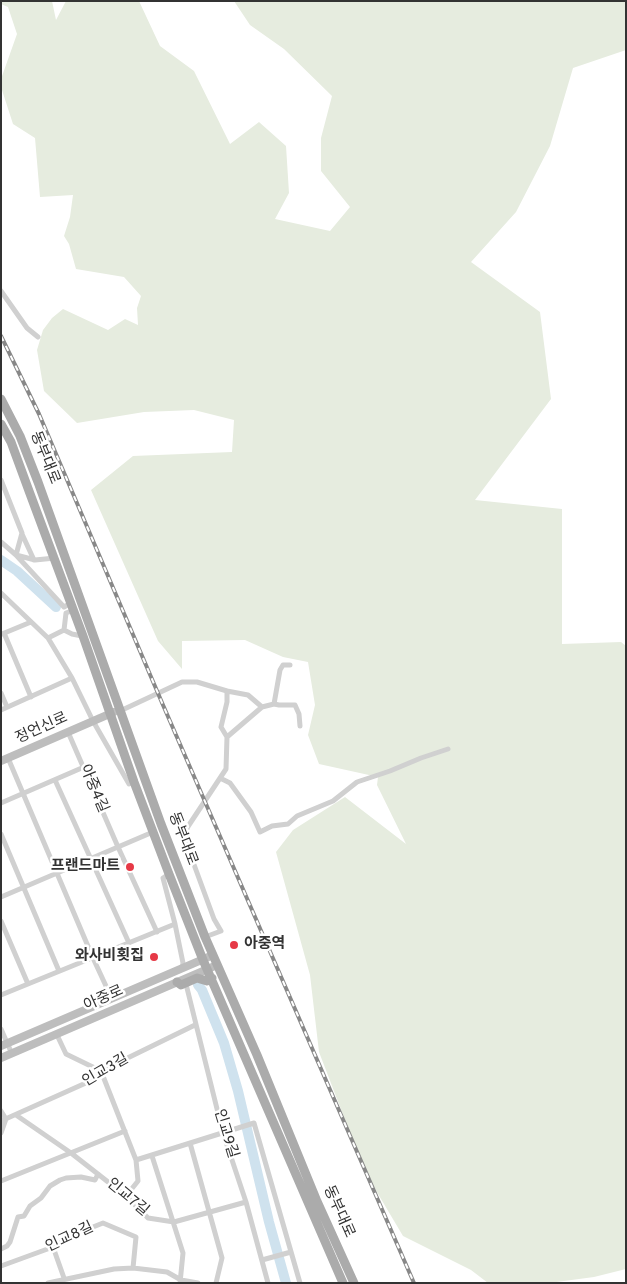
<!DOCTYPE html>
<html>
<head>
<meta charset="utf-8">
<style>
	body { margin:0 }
	#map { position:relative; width:627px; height:1284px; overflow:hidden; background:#fff; font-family:Overpass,sans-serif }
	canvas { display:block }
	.frame { position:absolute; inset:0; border:2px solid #333; pointer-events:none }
</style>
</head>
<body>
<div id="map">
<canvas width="627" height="1284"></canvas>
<div class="frame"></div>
</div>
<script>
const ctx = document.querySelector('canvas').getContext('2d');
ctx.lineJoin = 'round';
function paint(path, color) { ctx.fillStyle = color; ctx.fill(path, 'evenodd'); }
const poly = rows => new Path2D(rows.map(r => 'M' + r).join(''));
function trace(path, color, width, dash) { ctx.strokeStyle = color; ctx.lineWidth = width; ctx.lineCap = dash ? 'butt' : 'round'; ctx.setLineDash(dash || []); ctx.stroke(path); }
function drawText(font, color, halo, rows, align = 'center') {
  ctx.font = font + ' Overpass,"Noto Sans KR",sans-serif'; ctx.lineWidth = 5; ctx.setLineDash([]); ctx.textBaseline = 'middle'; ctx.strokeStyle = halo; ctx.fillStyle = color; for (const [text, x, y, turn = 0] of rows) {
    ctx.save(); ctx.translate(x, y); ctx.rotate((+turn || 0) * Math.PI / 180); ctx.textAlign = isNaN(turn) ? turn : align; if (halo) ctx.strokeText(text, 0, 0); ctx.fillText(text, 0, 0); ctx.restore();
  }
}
const green = poly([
	[1,1,52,1,56,20,66,1,139,1,160,46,194,71,230,144,259,122,286,146,289,193,275,219,330,231,350,207,321,171,321,138,332,96,284,49,250,25,234,1,626,1,626,50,573,68,550,146,516,212,471,262,540,312,551,399,475,500,562,509,562,644,621,642,626,646,626,1269,594,1277,549,1283,488,1283,471,1270,403,1236,365,1172,319,1052,310,975,276,852,293,830,345,797,406,844,377,785,378,777,319,764,308,735,315,705,308,662,283,657,245,640,182,641,182,669,158,641,91,490,133,456,232,452,234,420,194,410,144,412,77,423,44,391,37,350,43,330,52,318,63,309,108,330,125,319,138,325,137,308,141,296,124,277,76,269,69,244,64,236,70,217,73,195,40,197,35,138,13,124,1,87,1,79,17,34,8,7,1,4]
]);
const river = poly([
	[1,560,17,571,56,607],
	[198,985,202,990,224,1043,238,1091,269,1222,286,1283]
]);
const street = poly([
	[1,291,27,328,38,337],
	[1,480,22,533,16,555,35,560,55,558],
	[22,534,34,560],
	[1,542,16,555,64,607,71,603],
	[1,593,48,638,72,678,93,721,129,784,134,782],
	[64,630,66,613,74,610],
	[64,630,72,634,82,636],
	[4,633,31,697],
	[2,634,31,622],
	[48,638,64,630],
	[227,691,248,695,262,707],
	[1,693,7,707],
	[274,704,280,670,283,665,290,665],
	[1,710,72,678],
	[120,711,182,682,197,682,227,691,227,702,221,727,227,737,226,769,187,828,186,839,189,851,214,919,221,931,205,937],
	[68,732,118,847,157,932],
	[227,737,262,707,274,704,279,705,295,705,299,714,300,726],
	[8,758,93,958,112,999],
	[220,778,230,783,251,812,260,832,272,826,288,824,297,816,333,801,357,782,390,771,421,758,448,749],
	[55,780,129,943],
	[1,803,84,767],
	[1,834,59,971],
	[169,874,163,878,175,924,183,963,182,969],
	[1,897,153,832],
	[1,921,28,984],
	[186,984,223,1133,246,1202,268,1283],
	[1,995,175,924],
	[1,1029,12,1054],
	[57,1035,66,1054,101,1071,136,1160,138,1181,126,1196],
	[1,1111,6,1119,1,1133],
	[16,1115,71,1153,126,1196,148,1218,174,1222,246,1202],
	[1,1121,97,1078,101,1071,195,1025],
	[190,1143,222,1258,216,1283],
	[152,1156,183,1253,180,1283],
	[136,1160,254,1123,300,1283],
	[1,1181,125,1131],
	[53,1247,64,1278],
	[1,1249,7,1246,10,1242,18,1217,24,1216,30,1206,41,1198,50,1186,60,1180,66,1178,81,1177,95,1180,98,1174],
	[262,1260,291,1252],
	[1,1266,53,1247,78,1233,103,1223,136,1237,133,1268],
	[48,1283,114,1269,133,1268,167,1272,181,1280,198,1283]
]);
const secondary = poly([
	[1,761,114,712],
	[1,1046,213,955],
	[1,1058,217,965]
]);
const primary = poly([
	[1,399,20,436,38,482,161,824,205,937,257,1055,316,1199,354,1283],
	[1,424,11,442,29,491,83,636,134,782,169,874,203,960,343,1283],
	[177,982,181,985,197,978,207,981,212,978]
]);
const rail = poly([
	[1,336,39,414,163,705,414,1283]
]);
const markers = [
	[130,867,5,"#e63946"],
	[234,945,5,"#e63946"],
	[154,957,5,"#e63946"]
];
const streetNames = [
	["동부대로",44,458,68],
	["정언신로",42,729,-24],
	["아중4길",93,789,67],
	["동부대로",182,839,69],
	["아중로",104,999,-24],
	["인교3길",106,1071,-30],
	["인교9길",225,1134,73],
	["인교7길",127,1198,40],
	["동부대로",338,1212,66],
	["인교8길",70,1238,-25]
];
const poiNames = [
	["프랜드마트",120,867],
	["아중역",244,945,"left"],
	["와사비횟집",144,957]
];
paint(green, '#e6ecdf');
trace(river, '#cfe2ee', 10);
trace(street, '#d0d0d0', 5);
trace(secondary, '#bdbdbd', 8);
trace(primary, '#ababab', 9);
trace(rail, '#888', 4);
trace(rail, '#fff', 2, [5.5]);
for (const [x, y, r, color] of markers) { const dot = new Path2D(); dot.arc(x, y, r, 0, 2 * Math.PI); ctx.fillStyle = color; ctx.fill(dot); trace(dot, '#fff', 2); }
drawText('15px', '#333', '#fff', streetNames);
drawText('bold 15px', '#333', '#fff', poiNames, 'right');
</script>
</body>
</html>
